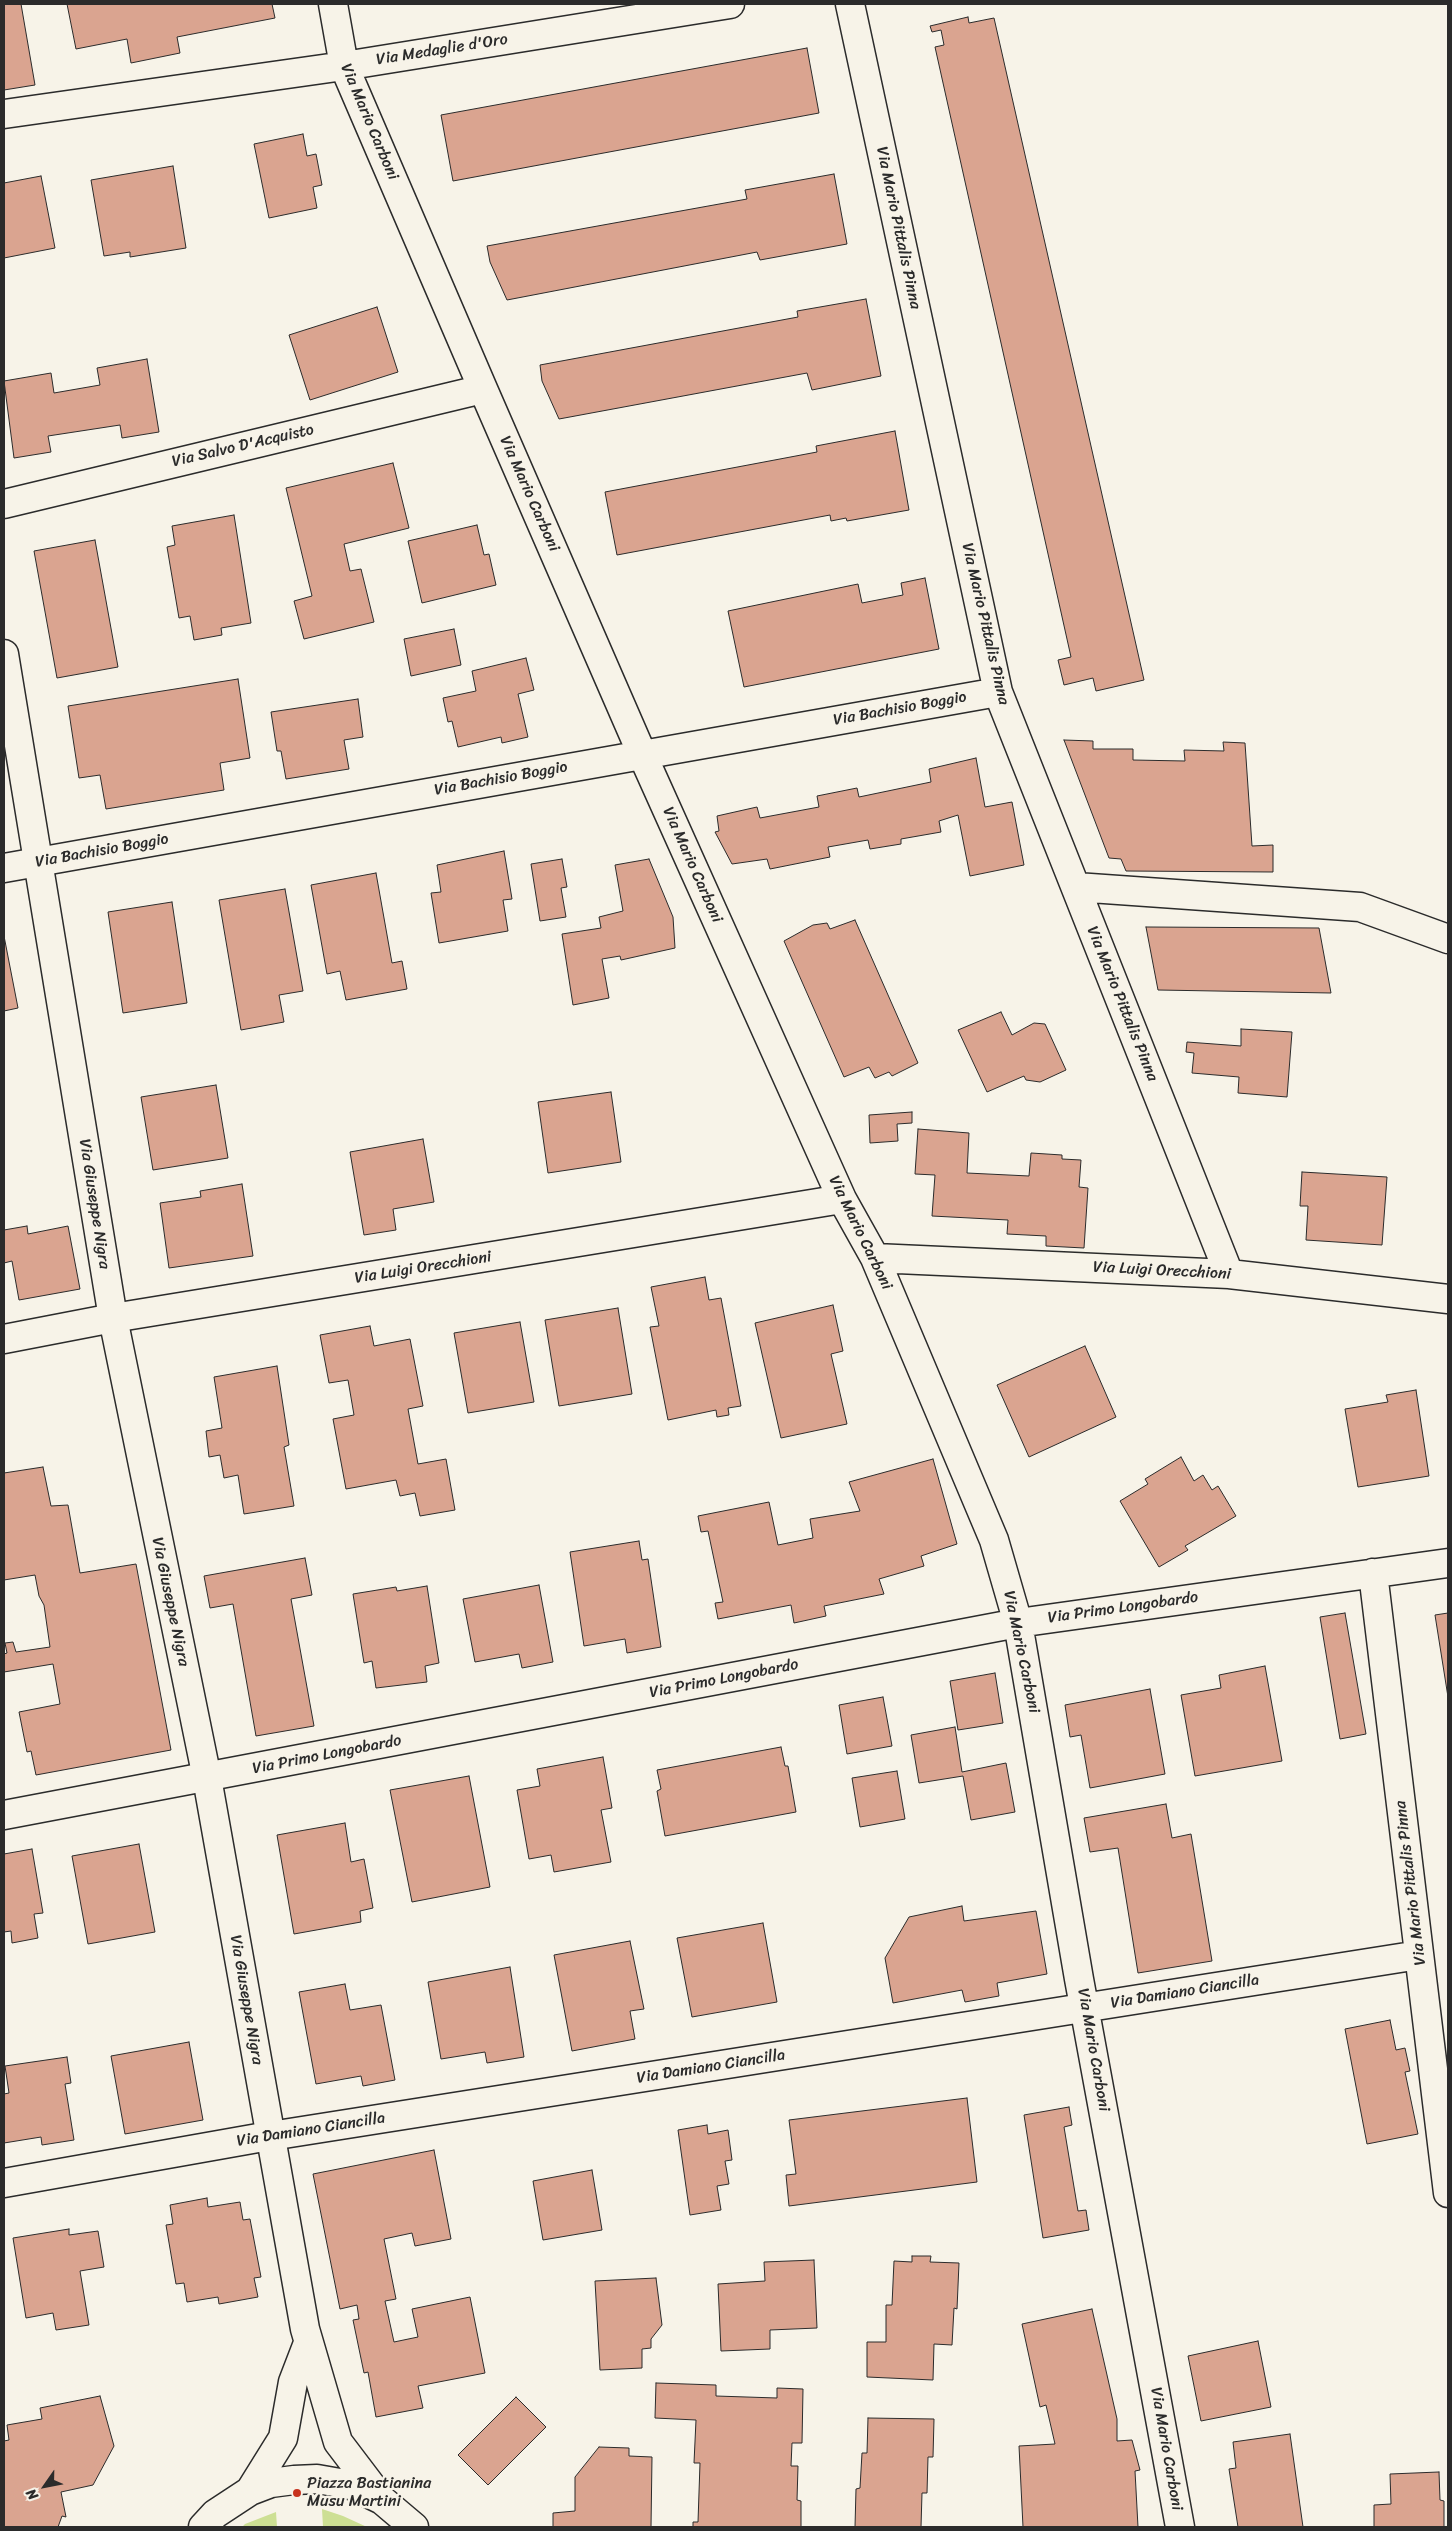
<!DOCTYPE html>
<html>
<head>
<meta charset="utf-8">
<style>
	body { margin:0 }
	#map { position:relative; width:1452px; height:2531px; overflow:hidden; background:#f7f3e8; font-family:Sriracha,sans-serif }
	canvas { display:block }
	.frame { position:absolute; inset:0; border:5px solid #2b2b2b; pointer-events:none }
	.north { position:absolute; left:20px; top:2461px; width:50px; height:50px; -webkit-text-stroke:4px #f7f3e8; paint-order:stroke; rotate:237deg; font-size:14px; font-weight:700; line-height:20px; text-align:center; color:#2b2b2b }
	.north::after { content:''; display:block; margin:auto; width:18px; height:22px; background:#2b2b2b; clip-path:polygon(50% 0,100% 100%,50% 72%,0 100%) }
</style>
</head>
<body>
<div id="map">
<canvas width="1452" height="2531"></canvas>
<div class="frame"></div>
<div class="north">N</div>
</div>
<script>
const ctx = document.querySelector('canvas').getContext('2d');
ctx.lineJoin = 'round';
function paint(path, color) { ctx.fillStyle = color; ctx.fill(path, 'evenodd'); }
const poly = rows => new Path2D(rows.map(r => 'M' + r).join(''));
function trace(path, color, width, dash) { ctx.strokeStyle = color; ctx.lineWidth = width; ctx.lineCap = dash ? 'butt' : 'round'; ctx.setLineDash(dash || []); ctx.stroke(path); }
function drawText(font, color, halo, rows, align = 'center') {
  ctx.font = font + ' Sriracha,sans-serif'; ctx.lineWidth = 5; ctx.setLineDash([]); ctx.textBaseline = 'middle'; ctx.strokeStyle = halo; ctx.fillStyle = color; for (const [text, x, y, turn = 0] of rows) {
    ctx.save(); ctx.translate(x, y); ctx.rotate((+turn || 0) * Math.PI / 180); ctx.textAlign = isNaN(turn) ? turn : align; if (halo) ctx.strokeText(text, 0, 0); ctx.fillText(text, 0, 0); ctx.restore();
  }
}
const green = poly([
	[322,2509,343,2516,367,2527,323,2527],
	[276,2512,277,2527,242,2527,245,2524]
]);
const building = poly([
	[4,4,21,4,35,85,4,90,4,4],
	[67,4,272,4,275,18,177,37,180,53,131,63,127,39,76,49,67,4],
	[968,17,969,23,994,18,1144,680,1096,691,1093,678,1064,685,1058,660,1071,657,935,47,944,45,941,30,932,32,930,26,968,17],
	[807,48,819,113,453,181,441,115,807,48],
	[303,134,307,156,316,154,322,185,313,187,317,208,269,218,254,144,303,134],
	[173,166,186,248,130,257,130,252,104,256,91,180,173,166],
	[834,174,847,244,760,260,757,252,507,300,490,262,487,246,747,199,745,190,834,174],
	[41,176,55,248,4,258,4,183,41,176],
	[866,299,881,376,812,390,807,373,559,419,542,381,540,365,798,317,797,311,866,299],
	[377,307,398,372,310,400,289,335,377,307],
	[147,359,159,432,122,438,120,425,48,436,51,452,14,458,4,381,51,373,54,393,100,385,97,368,147,359],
	[895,431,909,510,847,521,846,518,831,521,830,515,617,555,605,492,817,452,816,446,895,431],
	[393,463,409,528,344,544,350,571,361,569,374,622,304,639,294,601,312,596,286,488,393,463],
	[234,515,251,623,221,628,222,635,194,640,190,616,179,618,167,547,175,545,172,526,234,515],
	[477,525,484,555,489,554,496,585,422,603,408,541,477,525],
	[95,540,118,667,57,678,34,551,95,540],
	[925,578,939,649,744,687,728,611,858,584,862,603,903,595,901,583,925,578],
	[454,629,461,665,411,676,404,639,454,629],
	[526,658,534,690,518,694,528,737,502,743,501,737,458,747,452,721,448,722,443,698,476,691,472,671,526,658],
	[238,679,250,758,220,763,224,790,106,809,100,775,79,778,68,706,238,679],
	[358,699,363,737,344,740,349,769,286,779,281,751,277,751,271,712,358,699],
	[1064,740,1093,741,1093,749,1133,749,1133,760,1185,761,1184,750,1224,751,1223,742,1245,743,1252,846,1273,845,1273,872,1126,871,1121,859,1109,858,1064,740],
	[976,758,985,807,1012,802,1024,865,970,876,958,815,939,821,941,832,901,839,901,844,870,849,868,840,828,847,830,857,770,869,767,859,732,864,715,832,719,831,717,816,757,807,760,818,819,807,817,796,857,788,859,797,931,782,929,769,976,758],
	[504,851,512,899,503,900,508,931,439,943,431,893,441,892,437,865,504,851],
	[562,859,567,887,561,888,566,917,540,921,531,864,562,859],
	[649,859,673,917,675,948,621,960,620,956,602,959,609,998,573,1005,562,934,601,928,599,917,623,911,615,865,649,859],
	[376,873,392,963,402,961,407,989,346,1000,340,971,327,974,311,885,376,873],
	[285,889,303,991,279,995,284,1022,241,1030,219,900,285,889],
	[172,902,187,1003,123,1013,108,912,172,902],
	[855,920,918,1063,892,1076,889,1072,875,1078,869,1067,844,1077,784,941,813,925,827,923,830,929,855,920],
	[1146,927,1319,928,1331,993,1158,990,1146,927],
	[4,936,18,1008,4,1011,4,936],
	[1001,1012,1012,1035,1034,1023,1045,1024,1066,1070,1040,1082,1026,1080,1024,1076,987,1092,958,1030,1001,1012],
	[1241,1029,1292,1032,1287,1097,1238,1093,1239,1077,1192,1073,1194,1053,1186,1052,1187,1042,1241,1046,1241,1029],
	[216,1085,228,1158,153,1170,141,1097,216,1085],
	[611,1092,621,1162,548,1173,538,1102,611,1092],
	[912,1112,912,1123,897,1124,898,1141,870,1143,869,1115,912,1112],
	[918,1129,969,1133,967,1173,1029,1176,1031,1153,1062,1155,1062,1159,1081,1160,1079,1187,1088,1188,1084,1248,1046,1246,1046,1236,1007,1234,1008,1220,932,1216,935,1175,915,1174,918,1129],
	[423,1139,434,1202,393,1209,396,1230,364,1235,350,1152,423,1139],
	[1302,1172,1387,1177,1382,1245,1306,1240,1308,1206,1300,1206,1302,1172],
	[242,1184,253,1256,169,1268,160,1203,201,1197,200,1191,242,1184],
	[27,1226,28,1234,68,1226,80,1289,19,1300,12,1261,4,1263,4,1230,27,1226],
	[705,1277,709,1300,721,1298,741,1406,728,1408,729,1415,717,1417,716,1410,668,1420,650,1327,659,1326,651,1287,705,1277],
	[833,1305,843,1351,831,1354,847,1424,781,1438,755,1323,833,1305],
	[618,1308,632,1394,559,1406,545,1320,618,1308],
	[520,1322,534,1402,468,1413,454,1333,520,1322],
	[370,1326,374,1346,410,1339,423,1406,408,1409,418,1464,446,1459,455,1510,420,1516,415,1493,400,1496,396,1480,346,1489,333,1419,354,1415,348,1380,329,1383,320,1335,370,1326],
	[1085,1346,1116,1417,1029,1457,997,1385,1085,1346],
	[277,1366,289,1445,284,1447,294,1506,244,1514,238,1475,224,1478,220,1455,209,1457,206,1431,222,1428,214,1377,277,1366],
	[1416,1390,1429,1476,1358,1487,1345,1409,1388,1402,1386,1395,1416,1390],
	[1181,1457,1194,1481,1203,1475,1212,1490,1218,1486,1236,1516,1185,1546,1188,1550,1159,1567,1120,1501,1148,1484,1145,1479,1181,1457],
	[933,1459,957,1544,921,1556,924,1566,879,1579,884,1594,824,1606,826,1616,794,1623,791,1605,718,1619,715,1603,723,1602,708,1531,701,1532,698,1516,769,1502,778,1545,813,1538,810,1519,860,1511,849,1482,933,1459],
	[43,1467,51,1506,68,1505,80,1573,136,1564,171,1750,36,1775,31,1751,27,1752,19,1712,60,1704,53,1664,4,1672,4,1654,7,1653,5,1643,13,1642,16,1652,50,1647,44,1605,39,1596,35,1575,4,1580,4,1473,43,1467],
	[639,1541,642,1560,648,1559,661,1647,627,1653,625,1639,584,1646,570,1552,639,1541],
	[305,1558,312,1595,291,1599,314,1726,256,1736,233,1604,210,1608,204,1576,305,1558],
	[539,1585,553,1662,522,1668,519,1654,475,1662,463,1599,539,1585],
	[427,1586,439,1663,425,1666,427,1682,376,1688,372,1661,364,1663,353,1594,396,1587,397,1591,427,1586],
	[1345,1613,1366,1734,1340,1739,1320,1617,1345,1613],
	[1448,1613,1448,1697,1435,1615,1448,1613],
	[1265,1666,1282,1761,1195,1776,1181,1695,1221,1688,1219,1675,1265,1666],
	[995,1673,1003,1723,958,1730,950,1681,995,1673],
	[1150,1689,1165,1774,1090,1788,1081,1735,1070,1737,1065,1705,1150,1689],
	[883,1697,892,1746,847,1754,839,1705,883,1697],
	[955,1727,962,1772,1006,1763,1015,1812,971,1820,963,1776,919,1783,911,1735,955,1727],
	[781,1747,785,1766,788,1766,796,1812,665,1836,657,1791,661,1789,657,1770,781,1747],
	[603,1757,612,1808,601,1810,611,1862,554,1872,551,1855,529,1859,517,1790,540,1786,537,1769,603,1757],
	[897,1771,905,1819,860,1827,852,1778,897,1771],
	[469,1776,490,1887,412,1902,390,1790,469,1776],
	[1166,1804,1172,1838,1191,1834,1212,1961,1138,1973,1118,1848,1090,1852,1084,1818,1166,1804],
	[345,1823,351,1862,364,1859,373,1908,360,1911,361,1922,294,1934,277,1835,345,1823],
	[139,1844,155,1932,88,1944,72,1856,139,1844],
	[32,1849,43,1913,34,1914,38,1938,12,1943,11,1931,4,1932,4,1854,32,1849],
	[962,1906,964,1921,1036,1911,1047,1974,997,1983,999,1996,965,2002,962,1990,893,2003,885,1958,909,1917,962,1906],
	[763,1923,777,2002,692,2017,677,1938,763,1923],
	[630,1941,644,2009,630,2011,635,2039,572,2051,554,1955,630,1941],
	[510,1967,524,2057,487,2063,485,2052,441,2059,428,1982,510,1967],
	[345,1984,350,2010,381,2005,395,2080,363,2086,361,2076,316,2084,299,1992,345,1984],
	[1390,2020,1396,2050,1405,2048,1410,2071,1405,2072,1418,2134,1367,2144,1345,2029,1390,2020],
	[189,2042,203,2120,125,2134,111,2056,189,2042],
	[67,2057,71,2083,65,2084,74,2140,42,2145,41,2137,4,2143,4,2094,9,2093,5,2066,67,2057],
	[967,2098,977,2182,789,2206,786,2175,796,2174,789,2120,967,2098],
	[1069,2107,1072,2125,1064,2127,1078,2211,1086,2210,1089,2230,1043,2238,1024,2115,1069,2107],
	[707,2125,708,2134,728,2130,732,2160,725,2161,729,2184,717,2186,721,2210,690,2215,678,2130,707,2125],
	[434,2150,451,2239,415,2246,412,2233,384,2239,396,2299,385,2301,394,2342,418,2337,412,2309,470,2297,485,2373,418,2386,423,2408,376,2417,368,2372,364,2373,353,2320,359,2319,357,2305,340,2309,313,2174,434,2150],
	[592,2170,602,2230,543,2240,533,2181,592,2170],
	[207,2198,208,2207,240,2202,243,2220,250,2219,261,2277,254,2278,258,2297,219,2304,218,2297,187,2302,184,2283,176,2284,166,2225,173,2224,170,2205,207,2198],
	[69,2229,69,2235,98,2231,104,2267,80,2271,89,2325,56,2330,53,2313,26,2318,13,2238,69,2229],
	[912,2256,931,2256,930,2262,959,2263,957,2309,954,2308,952,2345,934,2344,933,2380,867,2377,867,2342,886,2342,886,2305,892,2305,894,2261,912,2262,912,2256],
	[814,2260,817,2328,770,2330,770,2349,721,2351,718,2284,765,2281,764,2262,814,2260],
	[656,2278,662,2325,651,2339,651,2348,642,2349,642,2368,600,2370,595,2281,656,2278],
	[1092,2309,1117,2419,1117,2441,1132,2440,1140,2470,1135,2471,1138,2527,1023,2527,1019,2446,1055,2444,1046,2405,1040,2407,1022,2324,1092,2309],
	[1258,2341,1271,2407,1201,2421,1188,2356,1258,2341],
	[656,2383,716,2385,716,2396,777,2398,777,2388,803,2389,802,2443,792,2443,791,2466,798,2466,797,2500,801,2501,801,2527,693,2527,693,2522,698,2522,700,2463,694,2463,696,2420,655,2418,656,2383],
	[100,2396,114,2446,93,2485,61,2492,66,2517,62,2516,58,2527,4,2527,4,2441,9,2440,7,2425,42,2419,40,2408,100,2396],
	[516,2397,546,2427,488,2485,458,2455,516,2397],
	[868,2418,934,2419,933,2457,928,2457,927,2493,922,2493,921,2527,855,2527,856,2489,860,2488,862,2453,867,2453,868,2418],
	[1290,2434,1303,2527,1238,2527,1229,2469,1236,2468,1233,2442,1290,2434],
	[599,2447,629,2448,629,2456,652,2457,651,2527,553,2527,553,2513,575,2511,575,2477,599,2447],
	[1439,2472,1440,2500,1444,2501,1444,2527,1374,2527,1374,2505,1391,2504,1390,2474,1439,2472]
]);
const street = poly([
	[333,4,344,66,483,389,642,754,842,1199,875,1258,994,1540,1018,1623,1079,1979,1180,2527],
	[850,4,998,692,1229,1274],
	[4,114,344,66,730,4],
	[4,504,483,389],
	[4,868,998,692],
	[1076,887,1360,907,1448,939],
	[875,1258,1229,1274,1448,1299],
	[4,1339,113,1318,842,1199],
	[1373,1573,1448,2193],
	[4,1815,1018,1623,1448,1563],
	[4,2183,258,2138,1419,1955]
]);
const secondary = poly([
	[4,654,113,1318,207,1778,305,2329,338,2442,382,2500],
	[250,2491,283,2438,293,2382,308,2343],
	[203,2527,215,2514,250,2491,271,2483,294,2480,317,2479,351,2485,382,2500,414,2527]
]);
const markers = [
	[297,2493,5,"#c8321e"]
];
const streetNames = [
	["Via Medaglie d'Oro",442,50,-9],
	["Via Mario Carboni",369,122,67],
	["Via Mario Pittalis Pinna",898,228,78],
	["Via Salvo D'Acquisto",243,446,-13],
	["Via Mario Carboni",529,494,66],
	["Via Mario Pittalis Pinna",985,624,77],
	["Via Bachisio Boggio",900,709,-10],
	["Via Bachisio Boggio",501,779,-10],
	["Via Bachisio Boggio",102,851,-10],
	["Via Mario Carboni",692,865,66],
	["Via Mario Pittalis Pinna",1122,1004,68],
	["Via Giuseppe Nigra",94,1204,81],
	["Via Mario Carboni",860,1233,64],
	["Via Luigi Orecchioni",423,1268,-9],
	["Via Luigi Orecchioni",1162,1271,3],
	["Via Giuseppe Nigra",170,1602,78],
	["Via Primo Longobardo",1123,1608,-8],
	["Via Mario Carboni",1021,1652,78],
	["Via Primo Longobardo",724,1679,-11],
	["Via Primo Longobardo",327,1755,-11],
	["Via Mario Pittalis Pinna",1411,1883,-97],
	["Via Damiano Ciancilla",1185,1992,-9],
	["Via Giuseppe Nigra",246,2000,80],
	["Via Mario Carboni",1093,2050,80],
	["Via Damiano Ciancilla",711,2067,-9],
	["Via Damiano Ciancilla",311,2130,-9],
	["Via Mario Carboni",1166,2449,80]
];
const poiNames = [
	["Piazza Bastianina",307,2484],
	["Musu Martini",307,2502]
];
paint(green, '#cddf94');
paint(building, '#daa490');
trace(building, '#2b2b2b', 1);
trace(street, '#2b2b2b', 31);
trace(secondary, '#2b2b2b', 31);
trace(street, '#f7f3e8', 28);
trace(secondary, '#f7f3e8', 28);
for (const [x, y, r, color] of markers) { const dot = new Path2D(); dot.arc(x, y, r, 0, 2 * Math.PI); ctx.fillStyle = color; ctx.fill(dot); trace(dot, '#f7f3e8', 2); }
drawText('16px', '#2b2b2b', '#f7f3e8', streetNames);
drawText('16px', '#2b2b2b', '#f7f3e8', poiNames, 'left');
</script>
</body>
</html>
